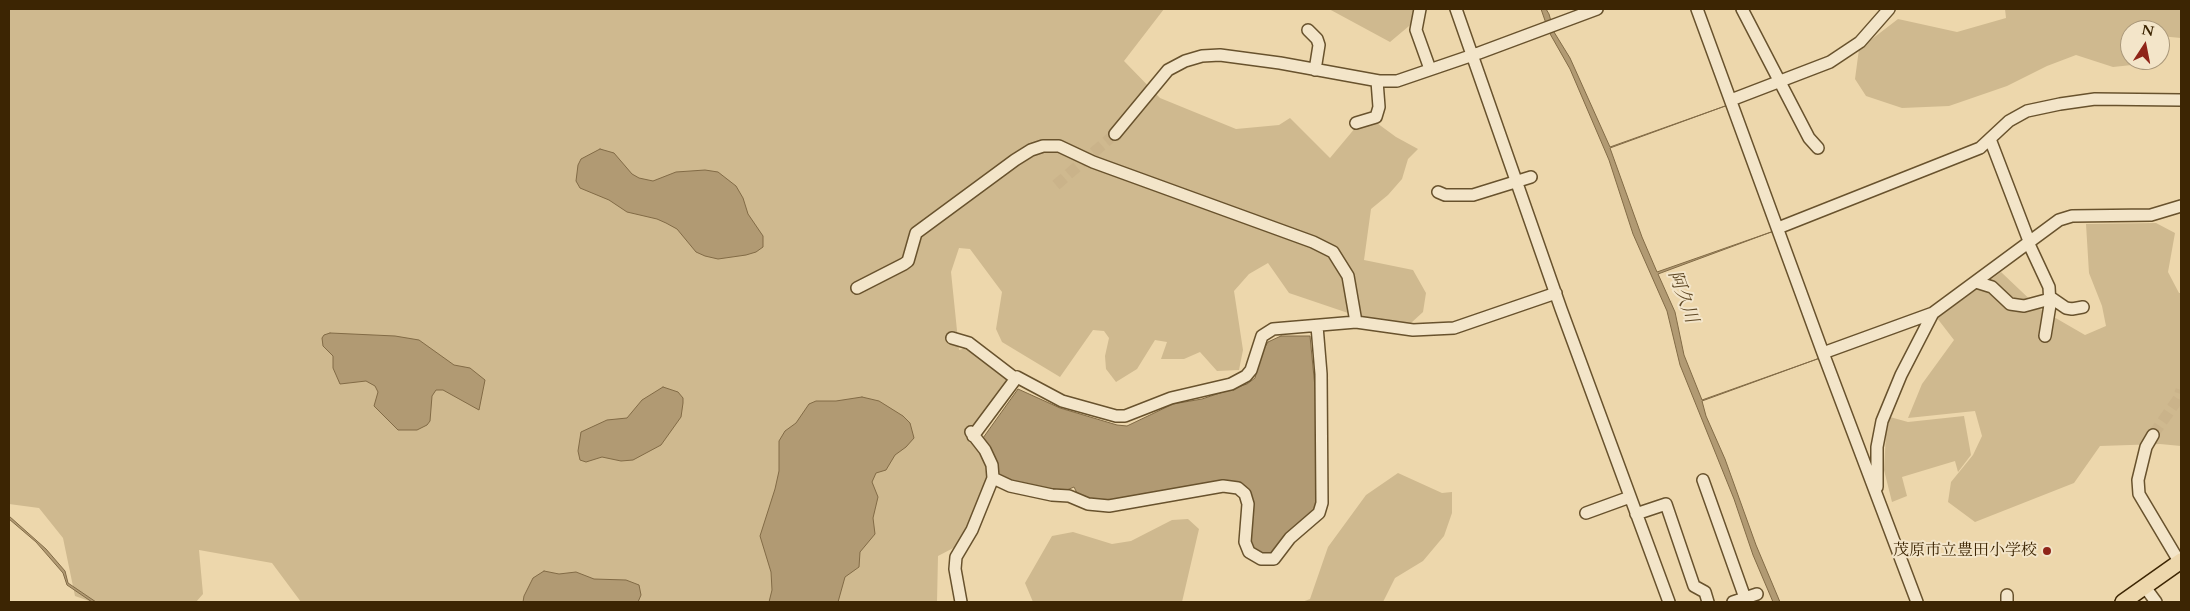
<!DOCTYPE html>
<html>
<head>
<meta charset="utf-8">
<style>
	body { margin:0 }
	#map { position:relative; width:2190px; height:611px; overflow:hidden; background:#edd7ac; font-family:Cardo,serif }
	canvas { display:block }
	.frame { position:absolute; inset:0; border:10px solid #3c2503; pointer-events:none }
	.north { position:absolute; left:2120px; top:20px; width:50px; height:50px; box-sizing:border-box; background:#f3e5c9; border:1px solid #aa987a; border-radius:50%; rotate:11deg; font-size:14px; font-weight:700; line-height:20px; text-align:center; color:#3c2503 }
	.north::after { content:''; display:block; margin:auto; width:18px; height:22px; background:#8f2418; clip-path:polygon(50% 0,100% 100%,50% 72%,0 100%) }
</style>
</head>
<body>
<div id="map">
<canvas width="2190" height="611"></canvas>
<div class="frame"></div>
<div class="north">N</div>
</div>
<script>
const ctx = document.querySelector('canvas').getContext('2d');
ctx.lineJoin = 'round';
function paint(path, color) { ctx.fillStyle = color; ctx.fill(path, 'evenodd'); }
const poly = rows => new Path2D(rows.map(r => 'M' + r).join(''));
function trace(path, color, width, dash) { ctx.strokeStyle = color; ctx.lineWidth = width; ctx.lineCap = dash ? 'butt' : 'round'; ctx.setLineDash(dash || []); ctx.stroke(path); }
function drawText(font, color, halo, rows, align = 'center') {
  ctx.font = font + ' Cardo,"Noto Serif JP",serif'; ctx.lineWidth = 4; ctx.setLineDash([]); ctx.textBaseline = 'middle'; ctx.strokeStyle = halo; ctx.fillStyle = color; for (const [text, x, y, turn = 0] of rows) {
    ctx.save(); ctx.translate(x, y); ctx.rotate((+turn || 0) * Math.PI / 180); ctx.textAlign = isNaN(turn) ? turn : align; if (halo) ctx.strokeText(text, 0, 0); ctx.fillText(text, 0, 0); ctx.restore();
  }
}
const green = poly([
	[9,9,1164,9,1124,61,1160,98,1236,129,1279,125,1290,118,1330,158,1366,115,1396,137,1418,149,1408,159,1402,179,1388,195,1371,209,1364,260,1413,270,1426,293,1423,312,1411,323,1394,326,1351,314,1289,293,1268,263,1249,274,1234,291,1243,350,1239,370,1217,371,1200,352,1184,359,1161,359,1167,342,1155,340,1137,369,1116,382,1106,369,1105,356,1109,338,1104,331,1093,330,1060,377,1002,342,996,329,1002,292,970,249,959,248,951,272,959,350,969,347,1010,381,969,436,986,458,990,478,961,544,938,556,937,602,301,602,272,563,199,550,203,594,196,602,92,602,75,596,63,538,39,508,9,504],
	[1329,9,1416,9,1415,21,1390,42],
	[2005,9,2181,9,2181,38,2160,36,2160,30,2130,30,2130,60,2141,60,2141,64,2113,67,2076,55,2047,66,2007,86,1949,106,1902,108,1866,96,1855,79,1859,49,1898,19,1957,32,2006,18],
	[2156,223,2175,233,2168,272,2179,293,2181,293,2181,446,2160,444,2100,446,2074,483,1975,522,1948,502,1951,482,1973,455,1982,436,1975,411,1908,418,1922,384,1954,340,1937,318,2001,272,2040,309,2085,335,2106,326,2102,306,2089,273,2086,224],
	[1964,416,1971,455,1958,472,1955,461,1902,477,1907,496,1892,502,1884,470,1886,434,1890,417,1908,422],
	[1398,473,1442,493,1452,492,1452,513,1444,536,1423,561,1395,578,1383,602,1302,602,1310,599,1328,547,1366,495],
	[1188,519,1199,529,1182,602,1033,602,1025,583,1052,536,1073,532,1112,544,1131,541,1172,520]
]);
const water = poly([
	[1541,9,1546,9,1549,14,1554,32,1570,58,1610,147,1728,105,1610,148,1642,237,1657,272,1774,231,1658,274,1675,312,1684,355,1702,400,1820,358,1702,401,1706,416,1725,459,1756,545,1780,602,1773,602,1753,555,1734,499,1680,365,1667,311,1633,234,1609,160,1570,69,1549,32,1541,9],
	[600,149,614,153,632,174,639,178,653,181,676,172,705,170,718,172,736,186,743,198,748,214,763,236,763,247,756,252,746,255,718,259,705,256,696,252,677,229,666,223,657,219,627,212,609,200,580,188,576,181,578,165,581,159,600,149],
	[330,333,395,336,419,340,454,365,470,368,485,380,479,410,443,390,436,390,432,396,430,421,427,425,417,430,398,430,374,406,378,392,375,386,366,381,340,384,333,368,333,356,323,346,322,338,324,335,330,333],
	[1281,336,1310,336,1319,429,1322,503,1269,558,1251,550,1241,487,1096,505,1077,493,1074,487,1062,492,1020,486,998,474,989,447,983,438,1018,389,1060,408,1117,425,1127,426,1173,404,1202,399,1247,384,1255,378,1262,352,1268,342,1281,336],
	[663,387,678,392,683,398,683,403,681,417,661,445,633,460,621,461,602,457,586,462,580,460,578,451,581,432,607,420,627,418,642,400,663,387],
	[862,397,879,401,903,416,910,423,914,438,906,447,895,455,886,470,876,473,872,482,878,497,873,518,875,534,860,552,859,567,845,577,838,602,769,602,772,590,771,572,760,536,775,489,779,471,779,441,785,431,796,423,809,404,816,401,836,401,862,397],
	[9,516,46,549,65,571,68,583,96,602,92,602,67,585,63,573,36,542,9,519,9,516],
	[544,571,559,574,576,572,594,579,626,580,639,585,641,595,638,602,523,602,524,596,533,578,544,571]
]);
const minorTunnel = poly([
	[1056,185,1115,134],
	[2153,435,2178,399,2181,390]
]);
const minor = poly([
	[1420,9,1416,30,1430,69],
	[1456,9,1561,309,1669,602],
	[1697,9,1823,353,1917,602],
	[1742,9,1809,138,1818,148],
	[1308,30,1317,39,1319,45,1315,70],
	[1731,100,1830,62,1860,42,1889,9],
	[1356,123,1376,117,1379,107,1377,81],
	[1115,134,1168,70,1185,61,1202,56,1220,55,1280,63,1379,81,1397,81,1479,53,1597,9],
	[1990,139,2029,241],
	[1438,192,1445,195,1473,195,1531,177],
	[1778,228,1980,148,2009,121,2027,111,2060,104,2095,99,2181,100],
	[2028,242,2049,287,2050,305,2045,336],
	[1976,282,1992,287,2010,304,2024,306,2050,299],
	[857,288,904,264,908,261,916,233,1015,160,1031,150,1043,146,1059,146,1093,162,1313,242,1333,252,1348,276,1356,322,1413,330,1454,328,1556,293],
	[2050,297,2066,308,2072,309,2083,307],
	[952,338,969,343,1016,379],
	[1823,353,1933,313,2059,220,2072,216,2151,215,2181,206],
	[2153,435,2146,447,2138,480,2139,494,2180,563],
	[973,436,1017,377,1062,401,1116,416,1125,416,1171,398,1231,384,1246,376,1251,370,1262,336,1273,329,1356,322],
	[993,478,1010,486,1052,495,1069,496,1088,504,1109,506,1223,486,1238,488,1245,494,1248,504,1245,542,1249,552,1261,559,1274,559,1290,538,1319,513,1322,503,1321,374,1317,326],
	[1703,480,1745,598],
	[1877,487,1877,447,1882,421,1901,375,1933,313],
	[1586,513,1630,497],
	[1636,514,1666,504,1694,586,1705,592,1708,602],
	[2145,587,2156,602],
	[2007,595,2007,602],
	[961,602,955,569,956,557,972,530,993,478,992,465,985,450,971,432],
	[1733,602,1757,594]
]);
const major = poly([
	[2123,602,2181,561]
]);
const markers = [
	[2047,551,5,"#8f2418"]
];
const poiNames = [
	["茂原市立豊田小学校",2037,551]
];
const waterNames = [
	["阿久川",1682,297,70]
];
paint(green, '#cfb98f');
paint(water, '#b19a73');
trace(water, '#826b46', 1);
trace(minorTunnel, '#cab38a', 11, [11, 5.5]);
trace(minor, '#68522d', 14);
trace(major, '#3c2503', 18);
trace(minor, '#f3e5c9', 11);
trace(major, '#edd7ac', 15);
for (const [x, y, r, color] of markers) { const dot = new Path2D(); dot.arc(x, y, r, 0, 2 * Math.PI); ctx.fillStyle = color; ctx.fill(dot); trace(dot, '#f3e5c9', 2); }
drawText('16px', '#3c2503', '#f3e5c9', poiNames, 'right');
drawText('italic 18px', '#5f4825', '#f3e5c9', waterNames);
</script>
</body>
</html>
